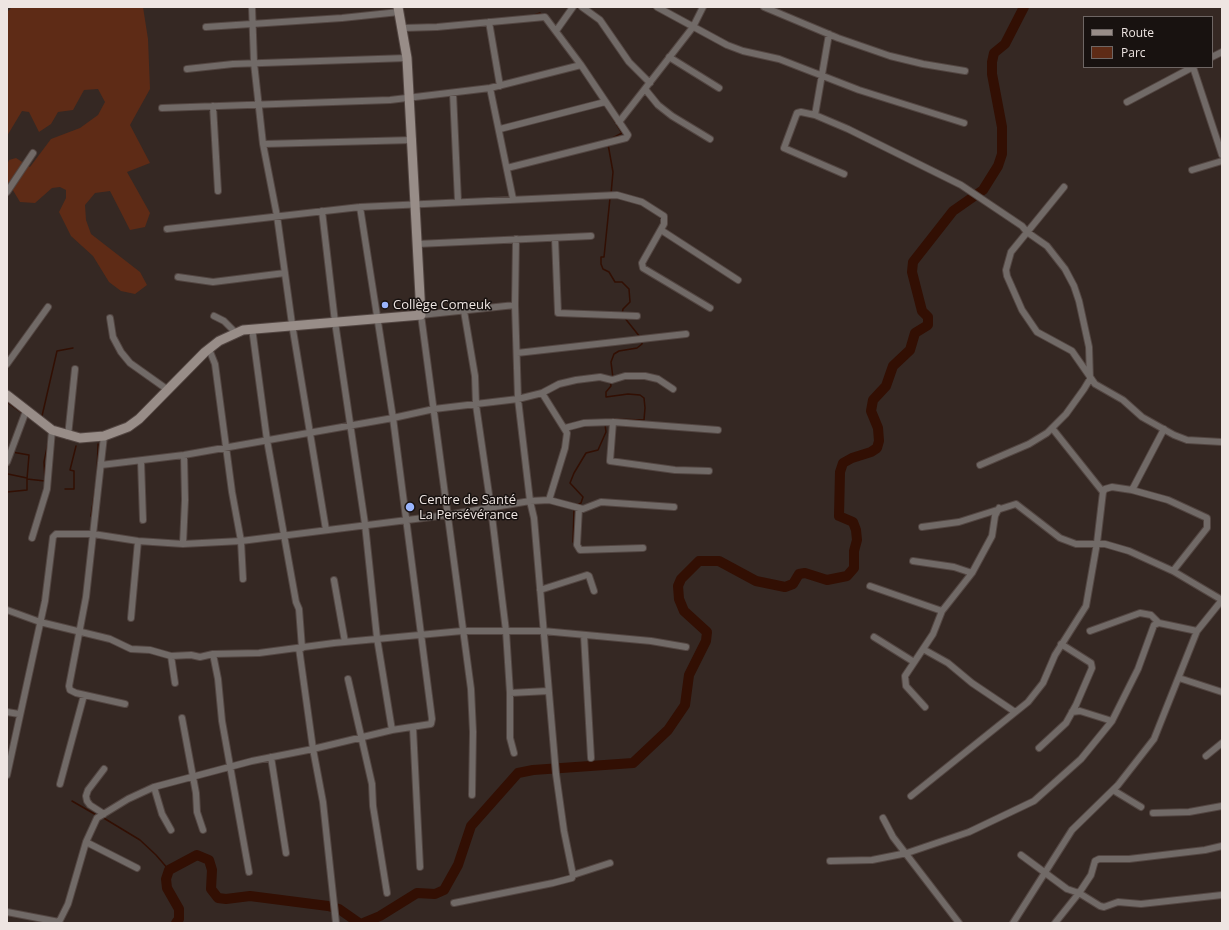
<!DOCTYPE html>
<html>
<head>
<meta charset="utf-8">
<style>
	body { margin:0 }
	#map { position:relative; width:1229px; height:930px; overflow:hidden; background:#352823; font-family:"Open Sans",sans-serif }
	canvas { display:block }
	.frame { position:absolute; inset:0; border:8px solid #eee5e2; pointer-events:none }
	.legend { position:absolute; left:1083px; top:16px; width:130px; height:52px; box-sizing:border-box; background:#181210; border:1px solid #6e6664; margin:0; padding:5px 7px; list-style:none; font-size:12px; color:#eee5e2 }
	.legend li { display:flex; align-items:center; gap:8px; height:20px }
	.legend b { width:20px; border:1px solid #6e6664 }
</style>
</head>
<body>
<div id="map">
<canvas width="1229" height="930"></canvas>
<div class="frame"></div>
<ul class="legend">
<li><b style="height:5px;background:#988d88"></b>Route</li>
<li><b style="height:11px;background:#5e2b16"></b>Parc</li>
</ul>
</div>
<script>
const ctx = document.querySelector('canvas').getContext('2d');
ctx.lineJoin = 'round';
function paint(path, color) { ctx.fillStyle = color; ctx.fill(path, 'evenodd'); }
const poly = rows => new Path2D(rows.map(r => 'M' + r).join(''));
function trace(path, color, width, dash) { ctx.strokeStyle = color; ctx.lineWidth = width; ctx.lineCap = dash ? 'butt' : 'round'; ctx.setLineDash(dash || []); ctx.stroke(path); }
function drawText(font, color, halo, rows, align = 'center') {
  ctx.font = font + ' "Open Sans",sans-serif'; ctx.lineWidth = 3; ctx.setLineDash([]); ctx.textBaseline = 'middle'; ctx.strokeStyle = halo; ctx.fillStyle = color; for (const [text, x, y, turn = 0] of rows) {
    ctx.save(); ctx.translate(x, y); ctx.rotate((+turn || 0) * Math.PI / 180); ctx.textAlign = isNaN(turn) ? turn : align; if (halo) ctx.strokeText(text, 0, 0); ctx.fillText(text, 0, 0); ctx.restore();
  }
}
const green = poly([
	[12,7,143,7,148,39,150,89,130,125,150,163,127,172,150,213,145,227,130,230,110,191,95,193,85,205,86,220,91,234,140,272,147,285,135,294,121,291,109,282,93,256,71,236,59,212,66,198,66,190,60,187,52,188,35,203,20,202,8,182,7,165,9,160,16,158,30,167,51,139,80,128,98,115,105,102,98,89,84,90,73,110,58,112,51,124,39,132,29,112,22,111,7,136,7,12]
]);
const stream = poly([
	[534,15,540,13,543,16],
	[554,34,559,41],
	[604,104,622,133,607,141],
	[608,144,613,172,611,194],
	[610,198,604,257,601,257,601,264,603,269,609,272,615,282,622,282,629,289,630,302,623,309,622,314],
	[624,317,640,337],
	[613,378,611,362,614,354,619,351,637,348,642,344,642,341],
	[610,381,611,386,606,392,606,397,628,394,640,395,644,398,645,408,644,420,612,419],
	[7,402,22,413],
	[25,415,34,421],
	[42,416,57,351,73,348],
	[12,452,29,455,27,479,45,481,44,462,48,443],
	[65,489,74,489,74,471,70,470,76,446],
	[7,492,27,490,27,478,8,474],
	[577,505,581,503,583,497,570,483,574,473,586,453,598,450,606,432,605,424],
	[91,516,97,476,98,444],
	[573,542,574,509],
	[72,801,98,816],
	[102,817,140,840,156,855,169,870]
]);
const river = poly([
	[176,923,179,919,179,909,167,888,166,879,169,870,197,855,209,860,212,870,211,889,218,898,226,899,250,896,328,906,339,909,359,923],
	[363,923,380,916,417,893,435,894,444,890,458,865,471,826,518,773,533,770,633,763,668,730,685,705,689,675,706,641,707,632,684,611,679,599,678,586,681,579,699,561,719,561,756,581,785,587,793,584,799,574,805,573,827,580,847,576,854,568,854,551,857,540,856,530,853,522,839,516,840,472,843,463,852,458,871,452,877,448,879,441,878,428,871,411,873,400,886,386,893,366,910,350,915,333,928,325,928,317,922,311,912,272,913,262,953,211,983,190,998,166,1002,154,1002,127,992,74,992,62,994,53,1005,44,1024,7]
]);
const minor = poly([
	[252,7,254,63,263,144,277,216,292,324,326,530],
	[582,7,600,20,629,62,650,83],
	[657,7,727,45,743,51,779,59,859,90,964,123],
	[764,7,838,38,890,56,923,64,965,71],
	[489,22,500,86],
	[206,27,342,18,399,12],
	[403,28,437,27,545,17,581,65,628,135,626,138,507,168],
	[556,31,573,7],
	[669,57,719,88],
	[1212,57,1222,52],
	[1193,67,1222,155],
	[187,69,233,64,407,58],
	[490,88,513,199],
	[645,89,658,105,672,116,710,139],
	[453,93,458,201],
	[1127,102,1193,67],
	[213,106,218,191],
	[162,108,390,100,490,88,581,65],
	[815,115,829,34],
	[619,122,693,27,703,7],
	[500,129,605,102],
	[263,144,413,140],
	[1192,170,1222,161],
	[844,174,784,148,797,113,801,112,815,115,848,129,961,185,1022,226,1027,232,1047,246,1065,269,1074,286,1079,301,1089,347,1090,379,1084,389,1066,414,1047,433,1029,444,980,465],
	[1064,187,1011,252,1006,270,1007,276,1022,310,1037,332,1072,351,1095,384,1123,400,1142,417,1174,435,1187,440,1222,442],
	[7,192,33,153],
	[322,211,335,322,365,524,377,638,392,730],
	[167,229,360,207,617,195,642,202,664,216,664,224,642,263,643,268,710,308],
	[661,230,738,280],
	[555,238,558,313,637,316],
	[516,239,515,305,518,399,530,501,534,518,556,774,564,831,573,875],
	[417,244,591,236],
	[178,277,213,282,285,273],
	[464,311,475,376,476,405,491,508,506,631,510,693,510,738,514,753],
	[214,316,224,321,236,333],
	[110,318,113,337,121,352,130,363,168,390],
	[252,328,267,440,296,602,299,609,302,648],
	[209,349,215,364,232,492,241,541,243,579],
	[517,353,686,334],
	[7,364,48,307],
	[542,393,567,433,565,448,549,500],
	[613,422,610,461,675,470,709,471],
	[565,428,584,423,613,422,718,430],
	[1052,428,1103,492],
	[68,436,75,369],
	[104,436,86,597,69,686,70,690,76,693,125,704],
	[141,461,143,520],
	[7,462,26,411],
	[101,465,184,455,393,418,434,409,518,399,542,393,559,384,576,380,600,377,612,380,625,376,645,376,658,379,673,389],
	[1132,490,1164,429],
	[579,508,577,545,580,550,643,548],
	[922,527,959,522,1016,504,1060,538,1076,544,1105,544,1129,551,1173,571,1222,600],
	[32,538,47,489,52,430],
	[183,544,185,500,184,455],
	[913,561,954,567,972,573],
	[334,580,345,642],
	[870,586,942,611],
	[540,590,587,575,589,576,594,591],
	[7,610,40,622,110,639,131,649,150,650,171,656,191,655,200,657,213,654,259,653,334,643,462,631,543,631,651,641,686,647],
	[131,618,138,541],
	[1090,631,1140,613,1151,615,1159,623],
	[584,635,591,758],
	[874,637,914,662],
	[299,648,313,749,323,802,336,923],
	[923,649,948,663,972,683,1015,712],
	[213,654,218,679,222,721,249,872],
	[171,656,175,683],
	[1179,678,1222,692],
	[348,679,372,784,373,806,387,893],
	[510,693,548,691],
	[925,707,906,686,905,676,933,634,942,611,972,573,992,536,995,516,999,508],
	[7,712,19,714],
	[1072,712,1080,711,1112,721],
	[182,718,196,793,197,812,203,830],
	[413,728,420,867],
	[1039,748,1066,723,1076,705,1092,668,1091,663,1061,644],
	[1206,756,1222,743],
	[271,757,286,853],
	[7,775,45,601,53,537,56,534,93,534,138,541,183,544,241,541,447,515,530,501,549,500,583,509,601,502,674,507],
	[60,784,84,695],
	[154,787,162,814,171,830],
	[1113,790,1141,807],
	[472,795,473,732,471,689,421,315,515,305],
	[911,796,1028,702,1043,683,1055,655,1086,606,1097,543,1103,492,1105,489,1112,487,1132,490,1168,500,1207,518,1207,528,1173,571],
	[1153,813,1189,812,1222,806],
	[104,814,90,805,87,801,86,796,88,790,104,769],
	[883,818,893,837,959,923],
	[86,842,137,868],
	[1021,855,1067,889,1079,893,1100,906,1104,907,1118,902,1141,904,1222,895],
	[830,861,872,860,907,853,969,832,1034,801,1081,759,1112,721,1138,669,1154,625,1159,623,1197,631],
	[454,903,553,883,572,878,573,875,610,863],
	[7,912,59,922,68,904,86,842,97,818,128,799,154,787,252,761,313,749,392,730,431,724,432,719,393,418,360,207],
	[1013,923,1072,830,1118,785,1154,739,1197,631,1222,600],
	[1055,923,1079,893,1091,875,1095,861,1099,859,1129,859,1205,850,1222,846]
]);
const secondary = poly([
	[7,395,52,430,80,438,104,436,128,427,139,419,205,352,219,341,243,330,421,315,407,58,398,7]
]);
const markers = [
	[385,305,4,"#9ab5fd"],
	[410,507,5,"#9ab5fd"]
];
const poiNames = [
	["Collège Comeuk",393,305],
	["Centre de Santé",419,500],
	["La Persévérance",419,515]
];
paint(green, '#5e2b16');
trace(stream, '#320f03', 1.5);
trace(river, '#320f03', 10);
trace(minor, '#534642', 8);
trace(secondary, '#534642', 11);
trace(minor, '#716a67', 6);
trace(secondary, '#988d88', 9);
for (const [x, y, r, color] of markers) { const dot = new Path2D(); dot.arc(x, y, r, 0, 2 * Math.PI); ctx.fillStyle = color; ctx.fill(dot); trace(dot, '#181210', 1.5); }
drawText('13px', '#eee5e2', '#181210', poiNames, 'left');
</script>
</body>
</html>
